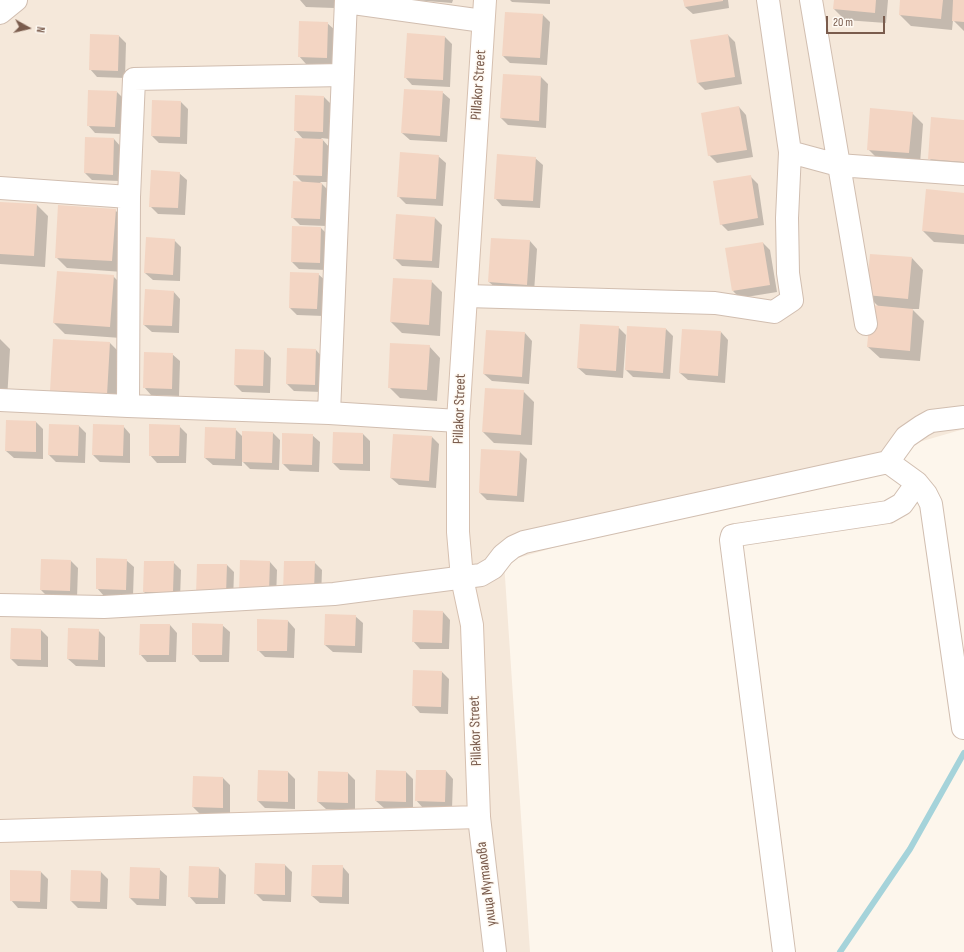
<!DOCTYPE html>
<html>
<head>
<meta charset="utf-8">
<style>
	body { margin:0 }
	#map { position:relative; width:964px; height:952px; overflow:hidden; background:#fdf6ec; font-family:"Sofia Sans Condensed",sans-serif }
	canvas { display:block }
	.north { position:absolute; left:8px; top:8px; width:40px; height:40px; -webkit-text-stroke:3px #fffaf3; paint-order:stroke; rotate:98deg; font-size:11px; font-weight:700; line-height:16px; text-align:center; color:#7a5c4d }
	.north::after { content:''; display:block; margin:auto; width:14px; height:18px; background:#7a5c4d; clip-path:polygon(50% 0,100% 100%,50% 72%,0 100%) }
	.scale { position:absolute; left:826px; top:16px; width:59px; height:18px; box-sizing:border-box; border:2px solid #7a5c4d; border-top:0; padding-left:5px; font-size:12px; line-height:14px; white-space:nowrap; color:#7a5c4d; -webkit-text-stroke:3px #fffaf3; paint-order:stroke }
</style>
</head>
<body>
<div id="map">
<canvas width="964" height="952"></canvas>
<div class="north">N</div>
<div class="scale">20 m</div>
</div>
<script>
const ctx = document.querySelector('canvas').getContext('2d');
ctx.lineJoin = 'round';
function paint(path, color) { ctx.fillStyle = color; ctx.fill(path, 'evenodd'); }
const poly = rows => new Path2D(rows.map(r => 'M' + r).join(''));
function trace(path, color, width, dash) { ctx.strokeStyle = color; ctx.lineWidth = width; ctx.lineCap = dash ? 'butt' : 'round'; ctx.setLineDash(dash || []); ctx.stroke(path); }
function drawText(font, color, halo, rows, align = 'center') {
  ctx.font = font + ' "Sofia Sans Condensed",sans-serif'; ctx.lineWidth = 3; ctx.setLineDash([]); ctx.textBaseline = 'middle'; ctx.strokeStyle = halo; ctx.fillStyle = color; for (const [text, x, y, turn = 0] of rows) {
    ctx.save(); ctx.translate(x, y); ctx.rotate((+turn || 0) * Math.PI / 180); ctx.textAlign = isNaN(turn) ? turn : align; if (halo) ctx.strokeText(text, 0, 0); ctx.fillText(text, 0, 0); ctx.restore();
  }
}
const residential = poly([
	[0,0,964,0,964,429,504,562,530,952,0,952]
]);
const shadow = poly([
	[300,0,334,0,334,8,306,7],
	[414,0,453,0,452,3],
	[510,0,550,0,550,4,512,2],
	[684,0,728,0,729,8,693,14,685,7],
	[835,0,888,0,886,23,845,20,834,9],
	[901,0,964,0,964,31,953,20,952,30,911,26,900,15],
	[543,15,550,22,547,65,510,63,503,56],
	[327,23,335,30,334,65,306,64,299,56],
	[728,35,735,42,742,84,705,90,698,83],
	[119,36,126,43,125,78,97,77,90,69],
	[445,37,452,44,450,87,412,85,405,77],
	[504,75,541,77,548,84,546,128,508,125,501,118],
	[117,92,124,99,122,134,95,133,88,125],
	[442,92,450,99,447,142,410,140,402,133],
	[324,97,331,104,330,139,321,138,330,148,329,182,320,182,329,191,327,226,300,225,292,217,303,183,294,174,304,140,295,130],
	[181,102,188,109,187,144,159,143,152,136],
	[739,107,746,115,753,157,717,163,709,155],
	[912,113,923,124,920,164,879,160,868,149],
	[964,121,964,171,940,169,929,158],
	[86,138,114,139,121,147,120,181,92,180,85,173],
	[438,156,446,163,443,206,406,204,398,196],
	[535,158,543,165,540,208,502,206,495,198],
	[179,173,187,180,185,215,158,214,150,206],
	[750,176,758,184,764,225,728,231,721,224],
	[964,194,964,244,934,242,923,231],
	[0,203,37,205,48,216,45,267,0,264],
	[115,210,126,221,123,272,67,268,56,257],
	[435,218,442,225,439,268,402,266,394,258],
	[293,227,321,228,328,235,327,270,299,269,292,262],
	[174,240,181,247,180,281,153,280,145,273],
	[530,241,537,249,534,292,497,289,489,282],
	[763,243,770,250,777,292,740,298,733,291],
	[912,258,923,270,919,309,912,309,924,321,920,361,880,358,868,347,879,307,867,295],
	[318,274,326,281,324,316,297,315,290,308],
	[113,276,124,287,121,338,65,334,54,323],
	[431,281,442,292,440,336,402,333,391,322],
	[173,291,180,299,179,333,152,332,144,325],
	[618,327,626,335,623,378,586,375,578,368],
	[666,329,673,336,670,379,633,377,625,369],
	[721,332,728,340,725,383,688,380,680,373],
	[525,333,532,341,529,384,492,381,484,374],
	[0,339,10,349,7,400,0,400],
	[110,343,121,354,118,405,62,402,51,391],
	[429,346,440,358,437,401,400,398,389,387],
	[316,350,323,358,322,392,294,391,287,384],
	[264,351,271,358,270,393,242,392,235,385],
	[172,354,180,361,179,396,151,395,144,387],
	[523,391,534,402,532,445,494,443,483,432],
	[7,421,36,422,43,429,43,459,14,458,6,451],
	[79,426,86,433,85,463,56,462,49,455],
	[94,426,123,426,130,434,130,463,100,462,93,455],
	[179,426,187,434,186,463,157,463,150,455],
	[235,429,243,437,273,433,280,440,279,470,250,469,242,461,242,466,213,465,205,458],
	[363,434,370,441,370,471,340,470,333,463],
	[312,435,320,442,319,472,290,471,283,464],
	[432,437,439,444,436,488,399,485,391,478],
	[520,452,527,459,524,502,487,500,480,493],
	[42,560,71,561,78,568,77,598,48,597,41,590],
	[126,560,134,567,133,596,104,596,97,588],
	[241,561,270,562,277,570,276,599],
	[173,562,181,570,180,599,151,599,144,592],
	[314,562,322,570,321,599,292,598],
	[227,565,234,572,233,602,197,594],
	[443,612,450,620,449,649,420,649,413,641],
	[355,616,363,623,362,653,333,652,325,645],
	[288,621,295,629,294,658,265,657,258,650],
	[170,625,177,633,176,662,147,662,140,654],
	[222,625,230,632,229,662,200,662,193,654],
	[12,629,41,630,48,637,48,667,18,666,11,659],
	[98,630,105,637,105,667,76,666,68,659],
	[442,672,449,679,448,714,420,713,413,705],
	[377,771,406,772,413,779,413,809,384,808,376,801],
	[446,771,453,779,452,809,423,808,416,800],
	[288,772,295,779,295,809,265,808,258,801],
	[348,773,355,780,355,810,326,809,318,802],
	[223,778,230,785,230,815,200,814,193,807],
	[285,865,292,872,291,902,263,901,255,893],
	[342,866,349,874,349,904,320,903,312,896],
	[219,868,226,875,225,904,196,904,189,896],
	[159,869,167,876,166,906,137,905,130,898],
	[41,872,48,879,47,909,18,908,11,900],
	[101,872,108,879,107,909,78,908,71,901]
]);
const stream = poly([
	[840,952,910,849,964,753]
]);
const building = poly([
	[683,0,723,0,723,1,685,7],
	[834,0,876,0,875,13,833,9],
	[900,0,943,0,941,19,899,15],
	[953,0,964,0,964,22,952,21],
	[505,12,543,14,540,58,502,56],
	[299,21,328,22,327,58,298,57],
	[407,33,445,36,443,80,404,78],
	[90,34,119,35,118,71,89,70],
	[728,34,735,77,697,83,690,40],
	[503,74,541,76,539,121,500,118],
	[404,89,443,91,440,136,401,133],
	[88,90,117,91,115,127,87,126],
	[295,95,324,96,323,132,294,131],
	[152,100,181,101,180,137,151,136],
	[739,106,747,150,708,156,701,113],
	[870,108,913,112,909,153,867,150],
	[931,117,964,120,964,162,928,159],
	[85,137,114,138,113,175,84,173],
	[295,138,323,139,322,176,293,175],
	[400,152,439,155,436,199,397,197],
	[497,154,536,157,533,201,494,199],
	[151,170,180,172,178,208,149,207],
	[751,175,758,218,720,225,713,181],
	[293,181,322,183,320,219,291,218],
	[926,189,964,193,964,235,922,231],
	[0,202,37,204,34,256,0,254],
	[58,205,116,209,112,261,55,258],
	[396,214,435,217,432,261,393,259],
	[292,226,321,227,320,263,291,262],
	[146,237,175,239,173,275,144,273],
	[491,238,530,240,527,285,488,282],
	[763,242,770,285,732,291,725,248],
	[870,254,912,257,908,299,866,295],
	[57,271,114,275,110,327,53,323],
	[290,272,319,273,317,309,289,308],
	[393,278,432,280,429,325,390,322],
	[145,289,174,291,172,326,143,325],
	[871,305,913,309,910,351,867,347],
	[580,324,619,326,616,371,577,368],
	[627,326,666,328,663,373,625,370],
	[682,329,721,331,718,376,679,373],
	[486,330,525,332,522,377,483,374],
	[53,339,110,342,107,395,50,391],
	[390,343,430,345,427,390,388,388],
	[287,348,316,349,315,385,286,384],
	[235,349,264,350,263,386,234,385],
	[144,352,173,353,172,389,143,388],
	[485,388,524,390,521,435,482,432],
	[6,420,36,421,36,452,5,451],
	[49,424,79,425,78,456,48,455],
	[93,424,124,425,123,456,92,455],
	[149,424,180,425,179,456,149,456],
	[205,427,236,428,235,459,204,458],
	[242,431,273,432,272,463,242,462],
	[333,432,363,433,363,464,332,463],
	[282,433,313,434,312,465,282,464],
	[393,434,432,436,429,481,390,478],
	[481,449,520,451,517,496,479,493],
	[96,558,127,559,126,590,96,589],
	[41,559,71,560,70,591,40,590],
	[240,560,270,561,269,592,239,592],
	[144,561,174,561,173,592,143,592],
	[284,561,315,561,314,592,283,592],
	[197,564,227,564,226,595,196,595],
	[413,610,443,611,442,643,412,642],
	[325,614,356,615,355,646,324,645],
	[257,619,288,620,287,651,257,651],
	[192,623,223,624,222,655,192,655],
	[140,624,170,624,169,655,139,655],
	[11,628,41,629,41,660,10,659],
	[68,628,99,629,98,660,67,659],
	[413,670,442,671,441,707,412,706],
	[258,770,288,771,288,802,257,801],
	[376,770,406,771,406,802,375,801],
	[416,770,446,770,445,802,415,801],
	[318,771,348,772,348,803,317,802],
	[193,776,223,777,223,808,192,807],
	[255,863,285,864,285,895,254,894],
	[312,865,343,865,342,897,311,896],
	[189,866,219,867,218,898,188,897],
	[130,867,160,868,159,899,129,898],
	[10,870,41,871,40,902,10,901],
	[71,870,101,871,100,902,70,901]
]);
const street = poly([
	[768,0,790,152,838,165,964,174],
	[811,0,866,324],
	[346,2,483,21],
	[0,13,16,0],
	[0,188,129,197],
	[466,296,715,303,774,312,792,300,788,273,787,218,790,152],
	[0,400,128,406,329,413,458,421],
	[128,406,129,197,134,79,343,75],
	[329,413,346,0],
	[0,605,104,607,334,594,481,575,493,568,503,555,513,547,524,542,888,462],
	[963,728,931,504,926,494,917,483,888,462,906,437,922,426,931,421,964,417],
	[479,817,495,952],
	[784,952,731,540,732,536,736,535,888,512,902,504,917,483]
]);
const secondary = poly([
	[0,831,479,817,472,625,462,578,458,532,458,421,485,0]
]);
const streetNames = [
	["Pillakor Street",479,85,-86],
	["Pillakor Street",460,409,-88],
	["Pillakor Street",476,731,-92],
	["улица Муталова",487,884,-97]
];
paint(residential, '#f5e8da');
paint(shadow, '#0003');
trace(stream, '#a5d3da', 6);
paint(building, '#f3d5c3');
trace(street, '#d1beb0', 24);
trace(secondary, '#d6c0b0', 24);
trace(street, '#fff', 22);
trace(secondary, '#fff', 22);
drawText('15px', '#7a5c4d', '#fffaf3', streetNames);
</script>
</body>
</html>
